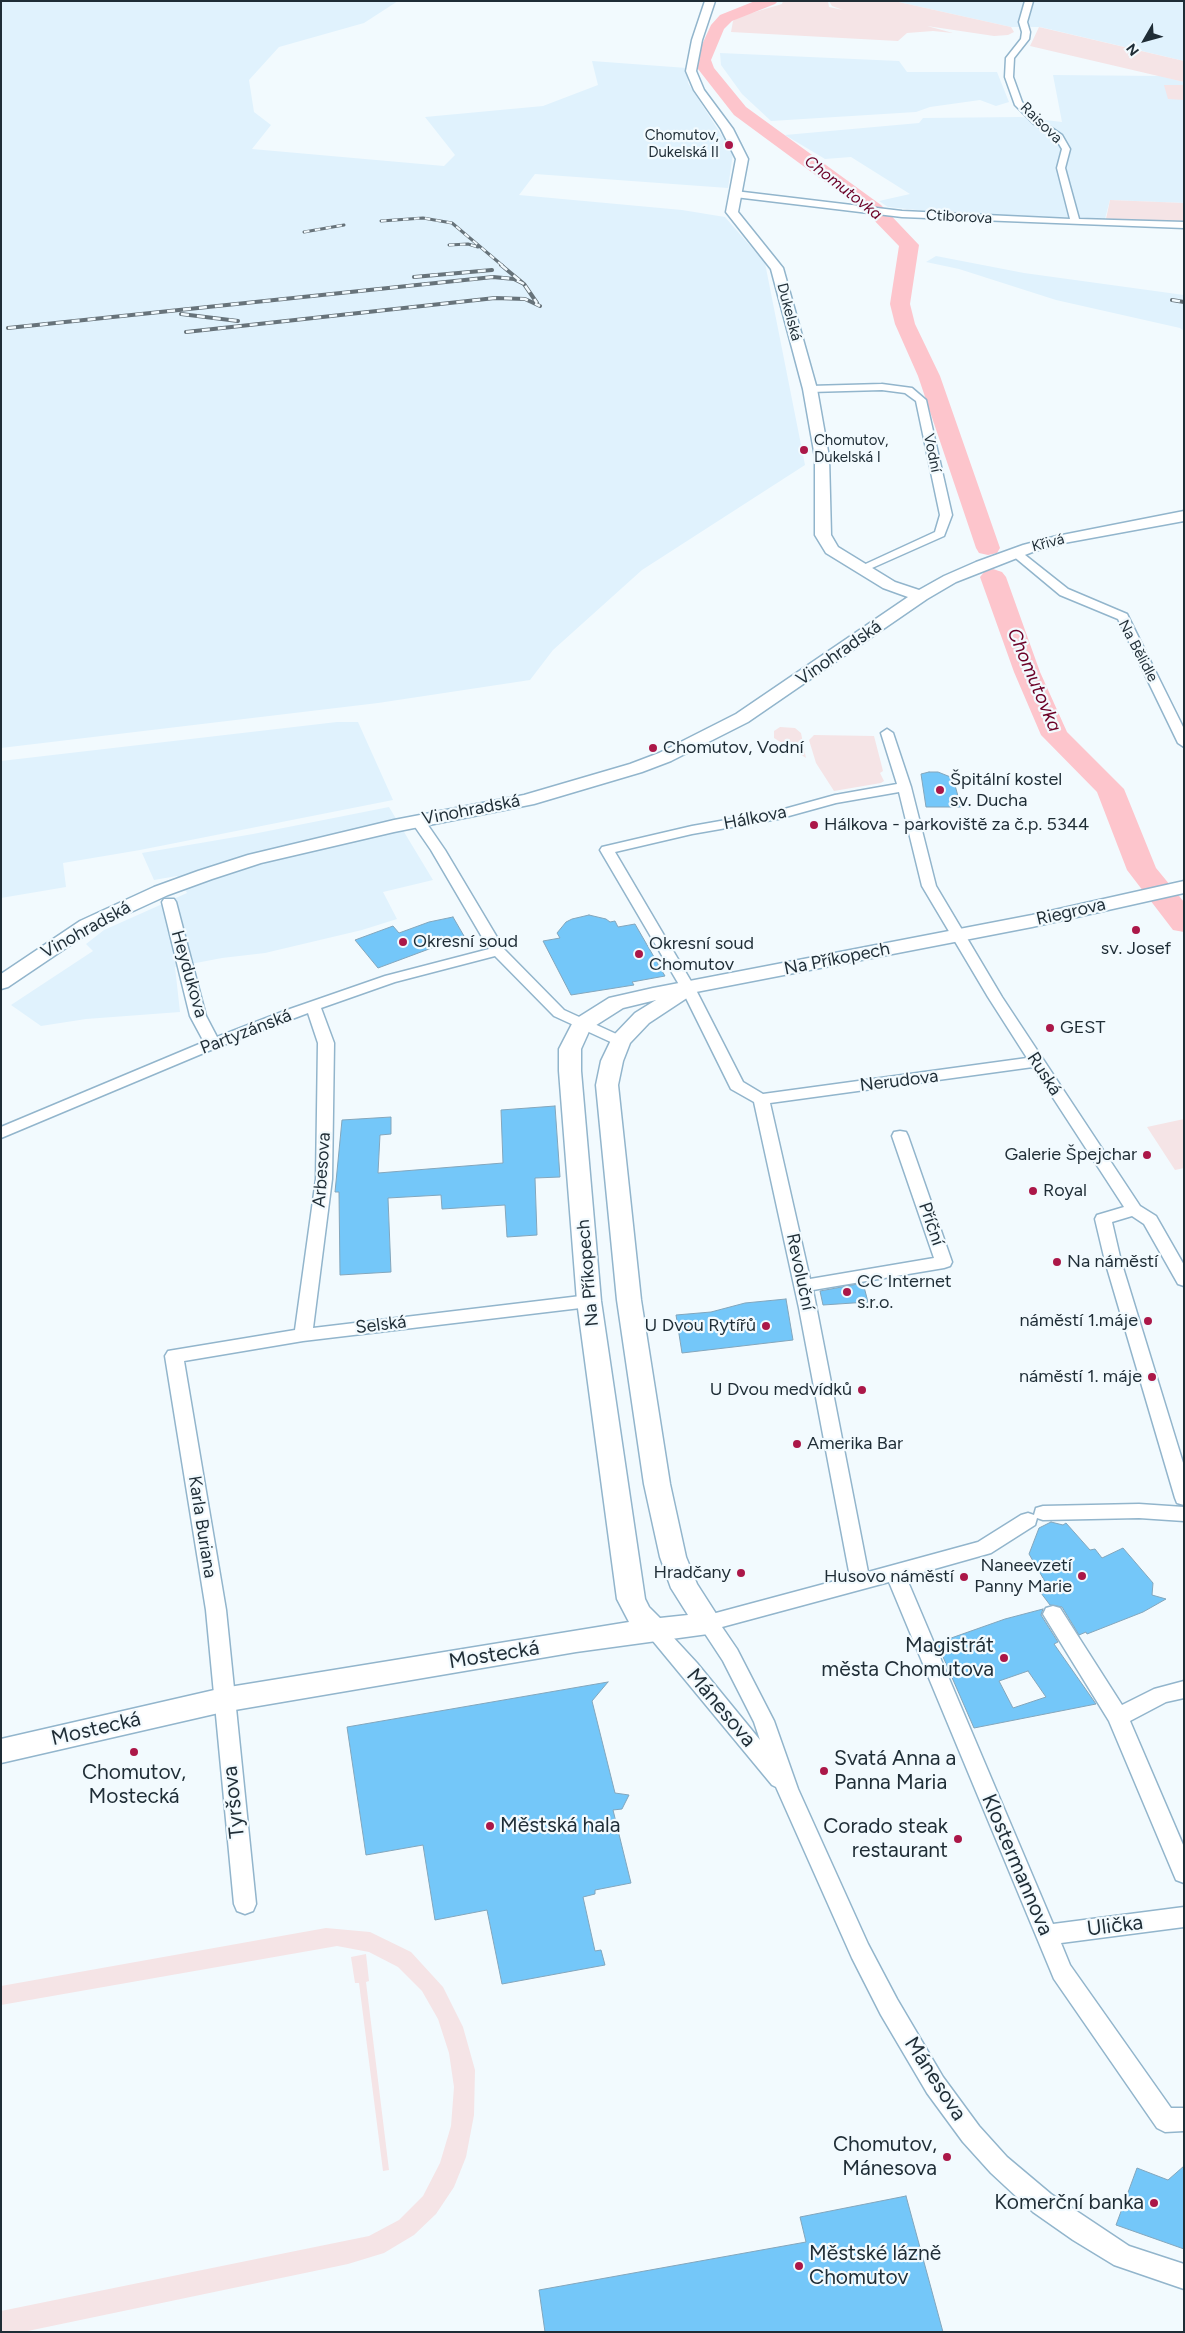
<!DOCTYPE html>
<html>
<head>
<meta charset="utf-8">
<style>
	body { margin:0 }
	#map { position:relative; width:1185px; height:2333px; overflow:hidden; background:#f2fafe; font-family:Figtree,sans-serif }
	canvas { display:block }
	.frame { position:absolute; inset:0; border:2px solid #1f2d36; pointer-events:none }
	.north { position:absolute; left:1120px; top:15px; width:50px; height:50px; -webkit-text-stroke:4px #f2fafe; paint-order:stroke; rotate:232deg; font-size:14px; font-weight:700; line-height:20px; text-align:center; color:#1f2d36 }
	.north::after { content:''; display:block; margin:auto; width:18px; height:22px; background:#1f2d36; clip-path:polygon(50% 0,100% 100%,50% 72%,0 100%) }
</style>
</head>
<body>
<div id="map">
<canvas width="1185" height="2333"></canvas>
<div class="frame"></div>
<div class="north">N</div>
</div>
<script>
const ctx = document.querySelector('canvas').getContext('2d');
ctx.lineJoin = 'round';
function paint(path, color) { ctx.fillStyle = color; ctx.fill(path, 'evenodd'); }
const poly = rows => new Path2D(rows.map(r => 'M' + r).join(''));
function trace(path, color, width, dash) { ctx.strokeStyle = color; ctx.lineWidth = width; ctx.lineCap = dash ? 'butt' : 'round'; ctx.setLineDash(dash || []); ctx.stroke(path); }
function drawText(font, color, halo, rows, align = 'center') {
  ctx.font = font + ' Figtree,sans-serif'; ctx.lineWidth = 4.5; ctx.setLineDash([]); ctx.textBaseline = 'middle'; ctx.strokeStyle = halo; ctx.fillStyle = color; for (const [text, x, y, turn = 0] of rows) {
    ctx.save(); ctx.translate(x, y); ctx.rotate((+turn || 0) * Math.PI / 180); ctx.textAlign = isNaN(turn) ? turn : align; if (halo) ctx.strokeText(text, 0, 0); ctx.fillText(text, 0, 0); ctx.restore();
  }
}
const built = poly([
	[1,1,398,1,364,23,279,47,249,80,254,112,271,125,252,149,444,166,455,155,425,117,543,106,598,85,592,61,687,68,688,83,733,153,728,188,535,174,519,195,682,210,725,217,765,263,805,465,642,570,553,650,530,680,378,703,1,748],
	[894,1,1184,1,1184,61,1040,27,1011,27],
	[720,53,899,61,907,72,997,72,1009,102,996,106,980,100,930,107,916,112,771,121,742,94,721,65],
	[1053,75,1161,76,1184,82,1184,203,1110,200,1105,219,945,213,888,207,879,201,910,194,851,157,825,159,785,135,919,123,923,118,1020,117,1062,122],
	[936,256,1024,273,1184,295,1184,331,1180,328,1056,300,959,269,926,262],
	[337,722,358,722,393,800,140,850,63,863,66,887,1,898,1,761],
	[389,807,433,880,383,892,397,919,362,930,265,953,222,958,175,967,180,1012,86,1019,41,1026,11,1005,93,951,86,944,104,930,187,893,177,876,154,880,142,853,253,834]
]);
const green = poly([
	[783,1,828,1,829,7,843,10,832,6,829,1,894,1,1011,27,1014,32,1008,35,994,36,927,26,953,33,933,31,907,33,898,41,731,32,733,21,738,17,782,4],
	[1039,27,1184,61,1184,82,1030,46],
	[1164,85,1184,85,1184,100,1168,99],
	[1110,200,1184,203,1184,221,1106,219],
	[780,727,795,728,801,733,806,758,774,738,774,731],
	[814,735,874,736,881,763,883,771,880,773,884,781,881,783,834,791,816,763,809,740],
	[1184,1119,1184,1168,1175,1170,1147,1127],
	[326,1928,370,1932,411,1952,443,1987,463,2027,475,2070,474,2115,466,2157,454,2187,436,2214,414,2235,384,2253,348,2264,23,2332,1,2332,1,2311,369,2236,399,2220,423,2196,440,2163,451,2126,454,2087,449,2053,438,2019,422,1991,398,1967,369,1952,337,1946,1,2005,1,1986],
	[366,1954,369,1981,366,1982,389,2170,383,2171,359,1983,355,1983,351,1957]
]);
const river = poly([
	[755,1,778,1,775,4,732,21,724,29,711,60,714,68,746,107,881,205,919,245,910,304,915,324,940,376,1000,548,997,553,988,555,979,553,976,548,918,376,895,324,890,304,899,246,867,213,734,115,698,69,695,60,711,25,720,15,755,1],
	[993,569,1002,572,1006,577,1040,672,1067,732,1124,789,1156,868,1184,902,1184,932,1173,930,1127,870,1097,792,1041,735,1014,672,980,577,984,572,993,569]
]);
const building = poly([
	[929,772,938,772,953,778,961,807,926,807,921,774,929,772],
	[589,915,606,919,610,922,615,921,618,927,635,924,665,976,632,982,634,985,571,995,543,941,560,938,557,933,566,922,572,919,589,915],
	[453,917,464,936,378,968,355,940,393,926,399,933,429,922,453,917],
	[555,1106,560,1177,535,1178,537,1235,507,1237,505,1205,442,1209,441,1195,388,1198,391,1272,340,1275,339,1192,335,1192,342,1120,391,1117,391,1134,380,1135,378,1173,503,1163,501,1110,555,1106],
	[863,1283,868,1302,823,1305,820,1291,863,1283],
	[786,1299,793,1340,682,1353,676,1315,711,1312,745,1303,786,1299],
	[1051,1522,1063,1525,1066,1523,1090,1550,1095,1549,1102,1558,1123,1548,1153,1583,1152,1595,1166,1599,1143,1612,1087,1634,1086,1632,1079,1635,1062,1607,1050,1605,1038,1589,1047,1585,1029,1554,1039,1528,1051,1522],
	[1043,1609,1041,1615,1058,1642,1054,1644,1096,1704,974,1728,937,1643,1005,1619,1043,1609],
	[1028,1671,1046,1697,1013,1708,999,1681,1028,1671],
	[608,1682,592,1701,615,1793,629,1795,622,1809,613,1810,631,1883,595,1890,595,1894,583,1897,595,1951,601,1950,605,1965,502,1984,487,1910,435,1920,423,1845,366,1855,347,1727,608,1682],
	[1184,2166,1184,2249,1116,2225,1137,2168,1168,2180,1184,2166],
	[906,2196,943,2332,545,2332,539,2290,806,2242,800,2217,906,2196]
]);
const street = poly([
	[1025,1,1033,1,1027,22,1030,32,1029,39,1014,58,1013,77,1022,102,1039,119,1062,135,1070,149,1065,168,1079,219,1184,222,1184,228,902,217,735,197,731,194,735,191,902,211,1070,219,1057,168,1062,149,1056,139,1033,123,1015,105,1005,77,1006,58,1021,39,1022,32,1019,22,1025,1],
	[882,384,912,388,926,400,952,515,944,536,863,572,857,569,859,567,935,532,940,515,916,401,905,393,882,390,810,392,805,389,810,386,882,384],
	[1016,550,1020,551,1068,589,1127,614,1184,729,1184,747,1178,743,1118,619,1060,595,1012,555,1010,553,1016,550],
	[887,729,893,733,911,787,936,886,1002,997,1140,1206,1156,1216,1184,1265,1184,1286,1178,1284,1144,1224,1132,1216,1112,1222,1121,1261,1184,1466,1184,1505,1177,1503,1175,1498,1105,1261,1095,1219,1097,1215,1124,1207,1033,1067,770,1103,810,1279,934,1258,892,1136,894,1132,900,1131,906,1132,908,1136,952,1262,950,1266,944,1268,813,1290,868,1572,978,1542,1021,1515,1028,1513,1034,1515,1036,1508,1043,1506,1139,1504,1184,1507,1184,1521,1139,1518,1043,1520,1037,1518,1035,1525,991,1553,906,1577,1053,1924,1184,1907,1184,1927,1061,1943,1070,1965,1171,2108,1184,2108,1184,2131,1165,2132,1157,2128,1054,1979,889,1582,722,1627,737,1649,774,1721,798,1789,868,1944,897,1999,943,2077,979,2126,1007,2157,1051,2194,1129,2246,1184,2264,1184,2289,1114,2265,1073,2240,1033,2212,991,2173,963,2142,927,2093,881,2015,852,1958,776,1787,772,1785,643,1629,646,1623,653,1621,660,1623,697,1663,760,1740,754,1722,723,1661,698,1623,701,1617,850,1577,799,1308,754,1102,731,1089,729,1085,681,988,600,850,602,847,692,826,777,811,835,795,897,784,881,733,887,729],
	[899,792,922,886,988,997,1027,1058,763,1094,743,1082,695,988,615,852,692,834,778,819,836,803,899,792],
	[418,817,423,818,445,850,504,949,564,1010,625,1038,628,1041,625,1044,620,1046,615,1044,554,1016,495,956,395,982,321,1008,334,1043,332,1179,313,1328,589,1295,595,1297,598,1301,595,1305,589,1307,303,1341,184,1361,226,1610,256,1904,253,1911,245,1914,237,1911,234,1904,206,1610,165,1356,168,1351,174,1350,295,1330,316,1179,318,1043,308,1013,218,1047,1,1138,1,1127,204,1042,190,1016,162,902,164,899,174,899,176,902,206,1016,217,1037,287,1010,385,976,489,949,431,850,411,821,418,817],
	[1053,1606,1060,1608,1122,1705,1154,1689,1184,1681,1184,1698,1166,1702,1130,1721,1184,1847,1184,1883,1176,1880,1173,1873,1109,1721,1043,1614,1046,1608,1053,1606]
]);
const secondary = poly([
	[705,1,715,1,702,40,696,71,704,90,733,129,748,159,738,212,783,268,817,389,829,457,831,535,838,547,895,582,919,590,944,576,976,562,1023,545,1057,536,1184,511,1184,521,1064,543,1035,551,956,582,927,599,748,722,671,761,642,772,534,804,394,832,261,863,212,879,168,895,94,929,8,987,1,989,1,974,80,921,154,887,198,871,248,855,394,820,524,795,630,764,659,753,736,714,908,597,883,588,826,553,815,535,815,457,803,389,771,269,726,212,736,159,721,129,694,90,686,71,692,40,705,1],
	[1184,881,1184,893,1032,927,696,992,649,1023,630,1043,623,1061,618,1085,641,1300,670,1484,686,1557,697,1584,722,1623,718,1631,708,1634,576,1652,223,1712,1,1763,1,1739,223,1688,629,1622,617,1599,577,1301,559,1071,559,1049,574,1020,609,998,653,988,1032,915,1184,881],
	[656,1000,635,1013,613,1036,601,1061,596,1085,617,1300,644,1484,660,1557,671,1588,688,1615,660,1618,649,1607,645,1599,601,1301,581,1071,581,1049,590,1029,623,1008,656,1000]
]);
const railFar1 = poly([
	[381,221,423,218,452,223,503,266],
	[304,232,344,225],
	[449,245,468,244,478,247]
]);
const rail = poly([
	[501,265,524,284,537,303],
	[414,277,492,270],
	[1172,300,1184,302],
	[181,314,238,321],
	[8,328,493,277,514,279,524,284],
	[186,332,495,298,525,299,540,306]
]);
const markers = [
	[729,145,5,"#ab1748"],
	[804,450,5,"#ab1748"],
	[653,748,5,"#ab1748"],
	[940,790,5,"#ab1748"],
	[814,825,5,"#ab1748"],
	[1136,930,5,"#ab1748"],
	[403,942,5,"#ab1748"],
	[639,954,5,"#ab1748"],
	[1050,1028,5,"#ab1748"],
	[1147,1155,5,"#ab1748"],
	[1033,1191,5,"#ab1748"],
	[1057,1262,5,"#ab1748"],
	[847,1292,5,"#ab1748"],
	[1148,1321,5,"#ab1748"],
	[766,1326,5,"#ab1748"],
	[1152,1377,5,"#ab1748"],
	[862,1390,5,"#ab1748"],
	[797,1444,5,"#ab1748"],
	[741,1573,5,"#ab1748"],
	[1082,1576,5,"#ab1748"],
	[964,1577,5,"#ab1748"],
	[1004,1658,5,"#ab1748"],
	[134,1752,5,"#ab1748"],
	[824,1771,5,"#ab1748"],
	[490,1826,5,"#ab1748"],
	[958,1839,5,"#ab1748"],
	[947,2157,5,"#ab1748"],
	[1154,2203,5,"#ab1748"],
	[799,2266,5,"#ab1748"]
];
const farStreetnames = [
	["Raisova",1041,123,44],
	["Ctiborova",959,217,3],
	["Dukelská",789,312,75],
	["Vodní",932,453,78],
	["Křivá",1048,543,-15],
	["Na Bělidle",1138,651,62]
];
const farPoinames = [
	["Chomutov,",719,136],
	["Dukelská II",719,153],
	["Chomutov,",814,441,"left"],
	["Dukelská I",814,458,"left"]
];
const farWaternames = [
	["Chomutovka",843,188,38]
];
const streetNames = [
	["Vinohradská",839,653,-35],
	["Vinohradská",471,810,-11],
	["Hálkova",755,818,-11],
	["Riegrova",1071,912,-13],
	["Vinohradská",86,930,-29],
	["Na Příkopech",837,959,-11],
	["Heydukova",189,974,74],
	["Partyzánská",246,1032,-21],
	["Ruská",1044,1074,57],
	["Nerudova",899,1081,-7],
	["Arbesova",322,1170,-86],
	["Příční",931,1224,71],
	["Revoluční",800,1272,78],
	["Na Příkopech",588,1273,-95],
	["Selská",381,1325,-7],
	["Karla Buriana",202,1527,81]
];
const poiNames = [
	["Chomutov, Vodní",663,748],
	["Špitální kostel",950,780],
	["sv. Ducha",950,801],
	["Hálkova - parkoviště za č.p. 5344",824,825],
	["Okresní soud",413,942],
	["Okresní soud",649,944],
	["Chomutov",649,965],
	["sv. Josef",1136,949,"center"],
	["GEST",1060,1028],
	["Galerie Špejchar",1137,1155,"right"],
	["Royal",1043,1191],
	["Na náměstí",1067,1262],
	["CC Internet",857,1282],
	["s.r.o.",857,1303],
	["náměstí 1.máje",1138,1321,"right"],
	["U Dvou Rytířů",756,1326,"right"],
	["náměstí 1. máje",1142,1377,"right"],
	["U Dvou medvídků",852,1390,"right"],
	["Amerika Bar",807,1444],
	["Naneevzetí",1072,1566,"right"],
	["Panny Marie",1072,1587,"right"],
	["Hradčany",731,1573,"right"],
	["Husovo náměstí",954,1577,"right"]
];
const waterNames = [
	["Chomutovka",1034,680,67]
];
const nearPoinames = [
	["Magistrát",994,1646],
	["města Chomutova",994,1670],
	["Svatá Anna a",834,1759,"left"],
	["Panna Maria",834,1783,"left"],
	["Chomutov,",134,1773,"center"],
	["Mostecká",134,1797,"center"],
	["Městská hala",500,1826,"left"],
	["Corado steak",948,1827],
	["restaurant",948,1851],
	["Chomutov,",937,2145],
	["Mánesova",937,2169],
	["Komerční banka",1144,2203],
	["Městské lázně",809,2254,"left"],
	["Chomutov",809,2278,"left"]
];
const nearStreetnames = [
	["Mostecká",494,1655,-9],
	["Mánesova",721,1708,50],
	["Mostecká",96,1729,-13],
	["Tyršova",234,1802,-96],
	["Klostermannova",1017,1865,67],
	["Ulička",1115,1926,-7],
	["Mánesova",935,2079,57]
];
paint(built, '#e0f2fd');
paint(green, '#f5e4e6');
paint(river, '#fdc5cc');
paint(building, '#74c7f9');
trace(building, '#83a6bc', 1);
trace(street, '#92b5cc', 3);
trace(secondary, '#92b5cc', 3);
paint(street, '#fff');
paint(secondary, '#fff');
trace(railFar1, '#67737a', 3);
trace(rail, '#67737a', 4);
trace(railFar1, '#f2fafe', 2, [5.5]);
trace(rail, '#f2fafe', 2.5, [8]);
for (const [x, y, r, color] of markers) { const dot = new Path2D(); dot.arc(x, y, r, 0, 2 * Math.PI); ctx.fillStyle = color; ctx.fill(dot); trace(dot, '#f2fafe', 2); }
drawText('15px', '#1f2d36', '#f2fafe', farStreetnames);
drawText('15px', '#1f2d36', '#f2fafe', farPoinames, 'right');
drawText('italic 16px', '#6c0027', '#f2fafe', farWaternames);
drawText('18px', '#1f2d36', '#f2fafe', streetNames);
drawText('18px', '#1f2d36', '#f2fafe', poiNames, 'left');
drawText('italic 19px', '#6c0027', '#f2fafe', waterNames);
drawText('21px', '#1f2d36', '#f2fafe', nearPoinames, 'right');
drawText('21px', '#1f2d36', '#f2fafe', nearStreetnames);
</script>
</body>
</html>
